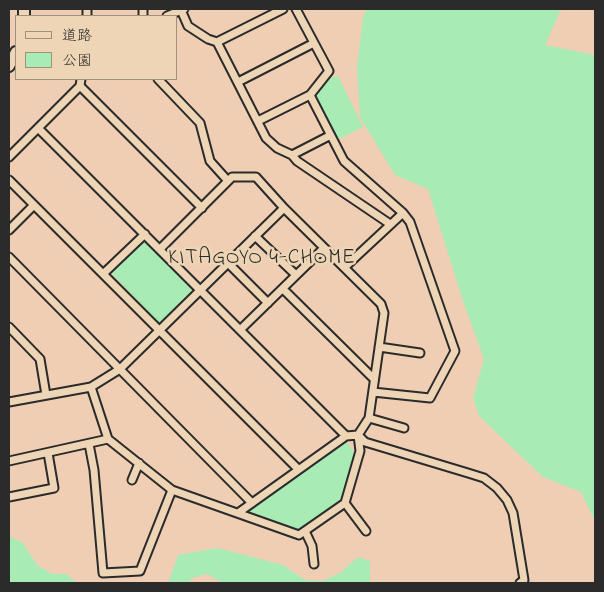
<!DOCTYPE html>
<html>
<head>
<meta charset="utf-8">
<style>
	body { margin:0 }
	#map { position:relative; width:604px; height:592px; overflow:hidden; background:#f0ceb4; font-family:"Indie Flower","Klee One",sans-serif }
	canvas { display:block }
	.frame { position:absolute; inset:0; border:10px solid #2b2b2b; pointer-events:none }
	.legend { position:absolute; left:15px; top:15px; width:162px; height:65px; box-sizing:border-box; background:#edd5b5; border:1px solid #9f917e; margin:0; padding:6px 9px; list-style:none; font-size:15px; color:#2b2b2b }
	.legend li { display:flex; align-items:center; gap:10px; height:25px }
	.legend b { width:25px; border:1px solid #9f917e }
</style>
</head>
<body>
<div id="map">
<canvas width="604" height="592"></canvas>
<div class="frame"></div>
<ul class="legend">
<li><b style="height:6px;background:#edd5b5"></b>道路</li>
<li><b style="height:14px;background:#a8ebb5"></b>公園</li>
</ul>
</div>
<script>
const ctx = document.querySelector('canvas').getContext('2d');
ctx.lineJoin = 'round';
function paint(path, color) { ctx.fillStyle = color; ctx.fill(path, 'evenodd'); }
const poly = rows => new Path2D(rows.map(r => 'M' + r).join(''));
function trace(path, color, width, dash) { ctx.strokeStyle = color; ctx.lineWidth = width; ctx.lineCap = dash ? 'butt' : 'round'; ctx.setLineDash(dash || []); ctx.stroke(path); }
function drawText(font, color, halo, rows, align = 'center') {
  ctx.font = font + ' "Indie Flower",sans-serif'; ctx.lineWidth = 5; ctx.setLineDash([]); ctx.textBaseline = 'middle'; ctx.strokeStyle = halo; ctx.fillStyle = color; for (const [text, x, y, turn = 0] of rows) {
    ctx.save(); ctx.translate(x, y); ctx.rotate((+turn || 0) * Math.PI / 180); ctx.textAlign = isNaN(turn) ? turn : align; if (halo) ctx.strokeText(text, 0, 0); ctx.fillText(text, 0, 0); ctx.restore();
  }
}
const green = poly([
	[367,9,561,9,545,45,595,55,595,521,581,492,543,477,479,416,473,398,484,359,463,301,428,189,395,175,360,117,357,67,363,17],
	[338,76,363,127,337,140,316,97,316,91,328,78],
	[146,241,191,287,192,293,164,322,158,322,113,275,112,269,141,242],
	[340,442,348,443,355,454,342,501,297,533,250,515,249,508],
	[9,536,23,543,37,565,52,574,66,574,77,583,9,583],
	[218,548,283,565,305,580,322,581,340,573,358,557,370,561,370,583,223,583,207,574,192,578,189,583,168,583,178,555]
]);
const street = poly([
	[87,9,87,16],
	[296,9,329,71,310,95,344,161,403,213,410,222,455,351,430,398,373,392],
	[181,10,188,26,208,39,217,42,266,138,277,148,292,155,329,136],
	[143,16,143,9],
	[167,16,184,9],
	[217,42,283,9],
	[158,79,200,123,210,161,228,181],
	[238,82,314,43],
	[80,86,202,208],
	[258,121,310,95],
	[38,128,346,436],
	[292,155,297,161,390,224],
	[9,157,80,86,81,79],
	[9,180,298,469],
	[9,230,34,205],
	[255,236,296,275],
	[9,257,252,503],
	[228,263,268,303],
	[345,267,403,213],
	[103,274,145,234],
	[283,289,374,379],
	[9,327,40,359,46,395],
	[241,329,324,248],
	[379,347,420,353],
	[91,387,108,439],
	[9,402,91,387,120,369,284,208],
	[369,418,404,428],
	[89,444,94,470,103,573,140,571,172,490],
	[9,461,108,439,172,490,299,535,345,503,360,451,358,435,369,418,384,313,381,304,284,208,256,177,232,177,160,249],
	[132,480,139,463],
	[9,497,54,488,48,453],
	[345,503,366,531],
	[238,513,346,436,358,435,365,442,468,473,484,478,497,488,507,500,513,513,524,580,520,583],
	[305,531,312,546,314,564]
]);
const secondary = poly([
	[24,16,24,9],
	[9,66,16,52]
]);
const neighbourhoodNames = [
	["KITAGOYO 4-CHOME",262,260]
];
paint(green, '#a8ebb5');
trace(street, '#2b2b2b', 11);
trace(secondary, '#2b2b2b', 14);
trace(street, '#edd5b5', 7);
trace(secondary, '#edd5b5', 10);
ctx.letterSpacing = '1px';
drawText('21px', '#2b2b2b', '#edd5b5', neighbourhoodNames);
ctx.letterSpacing = '0px';
</script>
</body>
</html>
